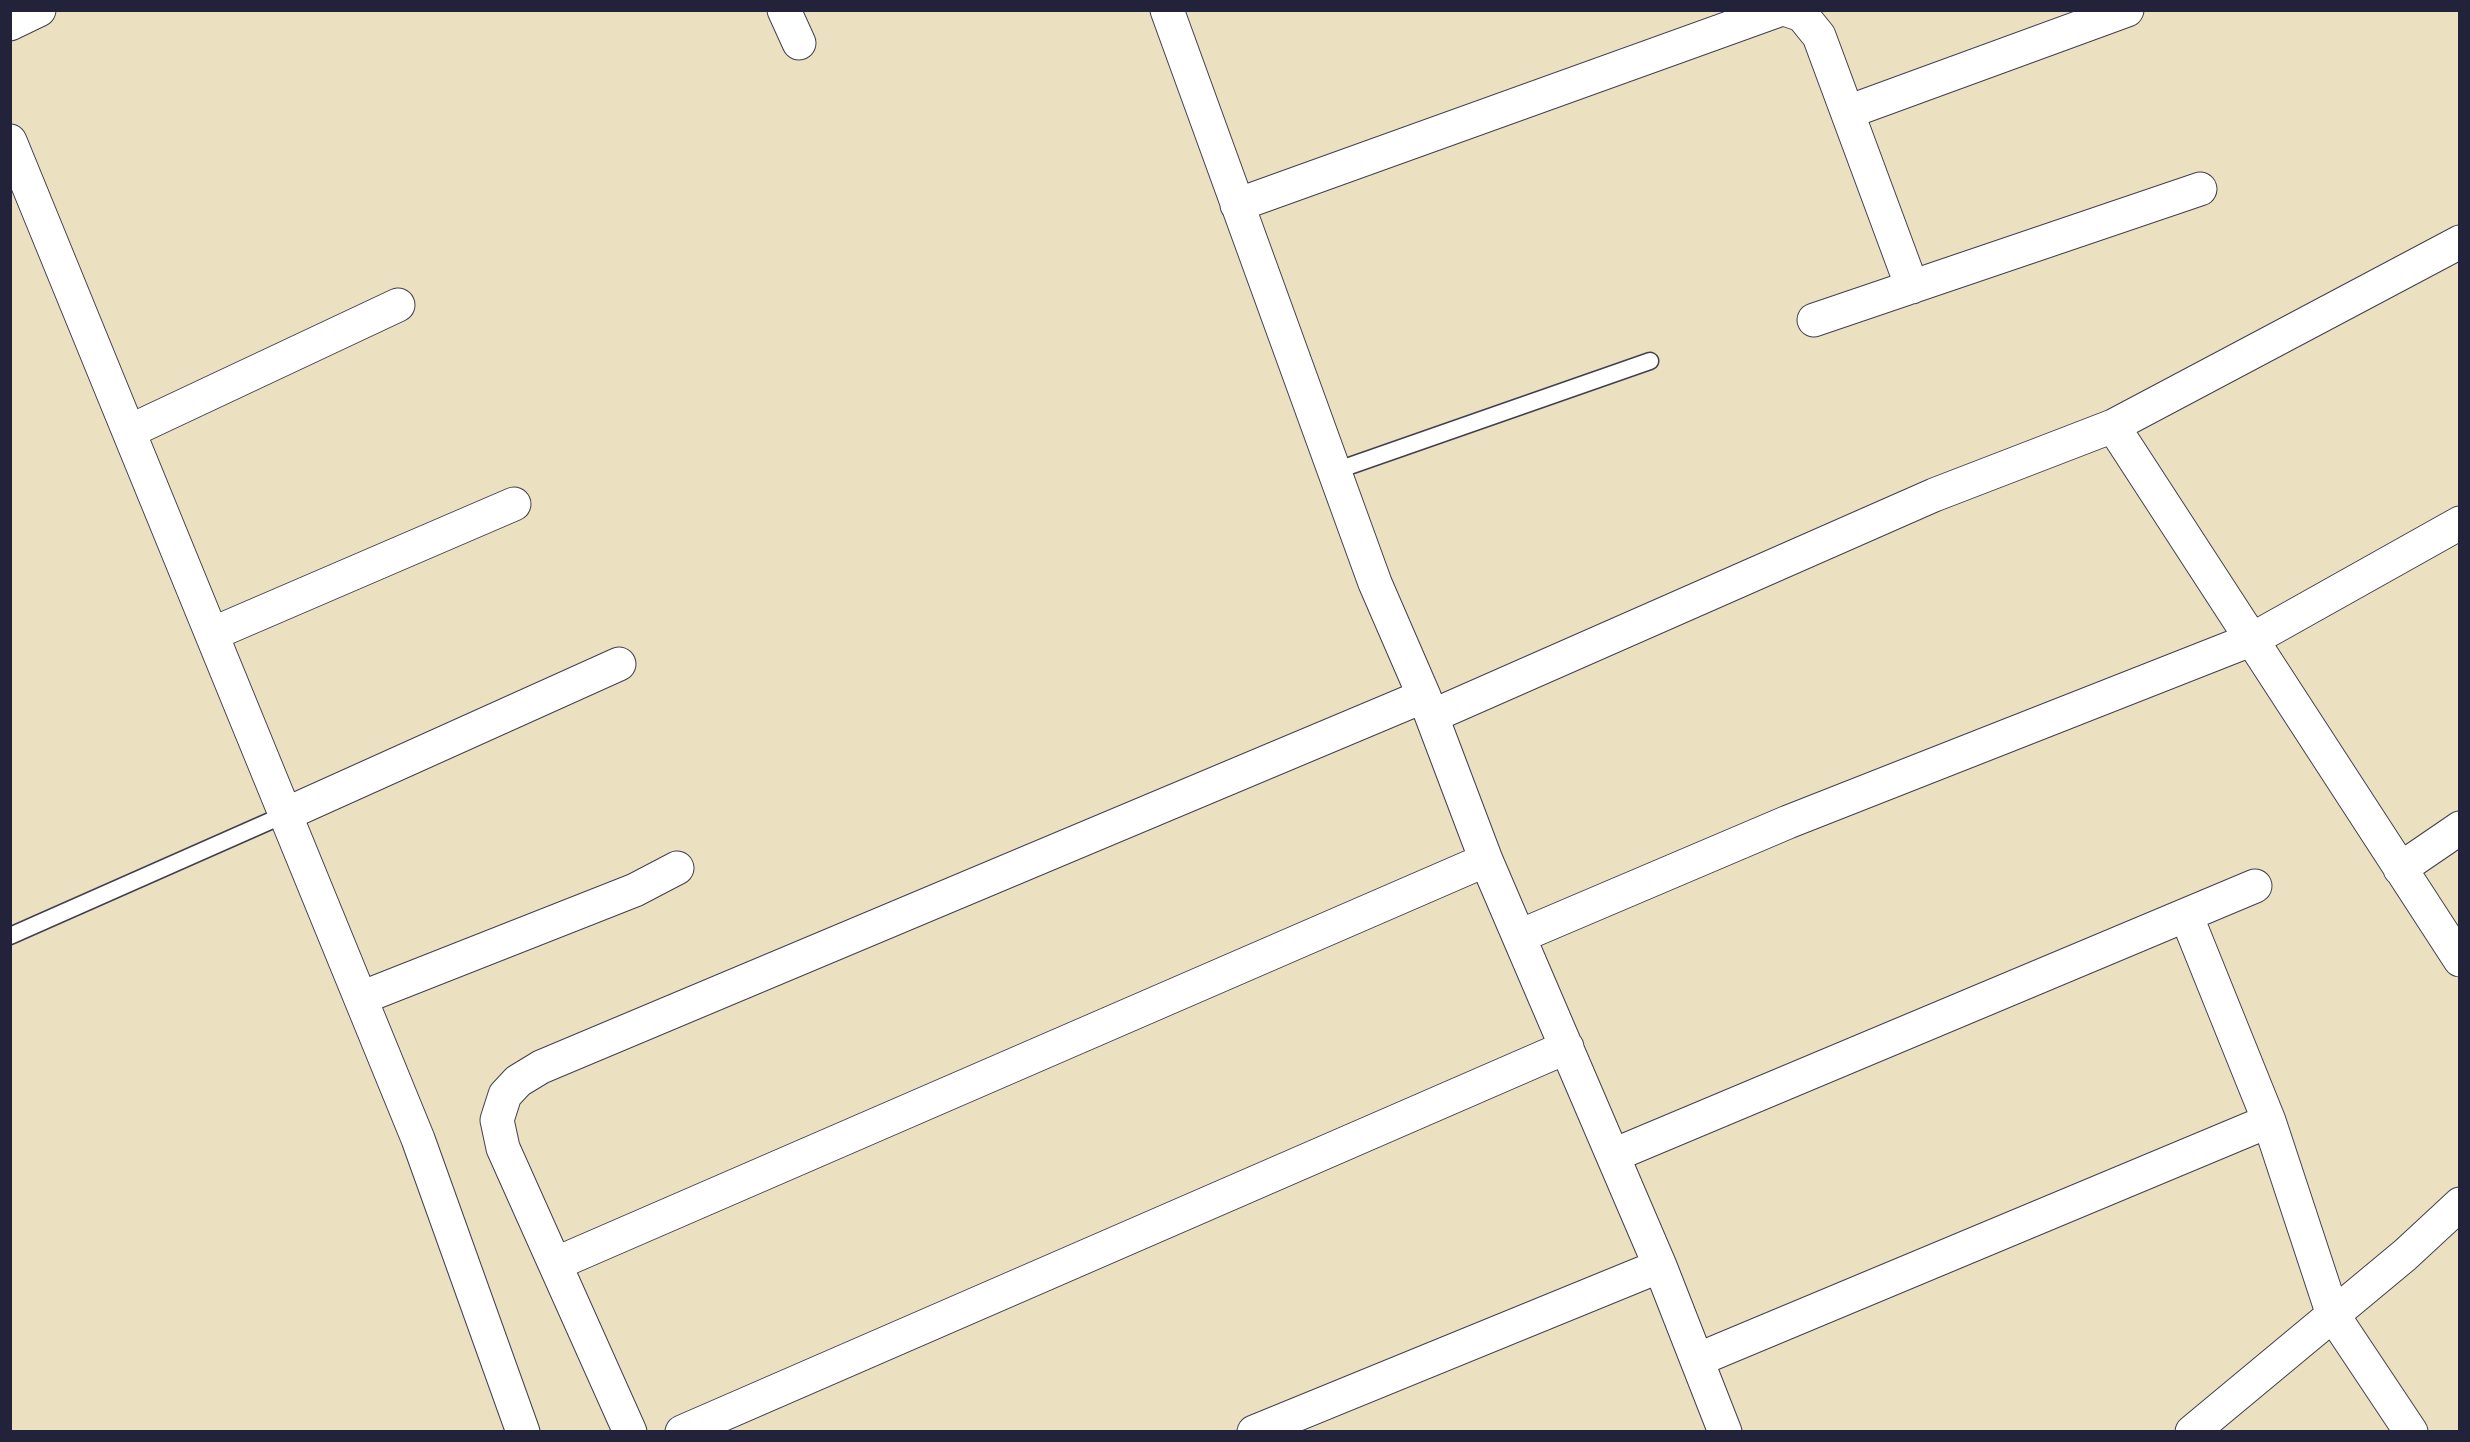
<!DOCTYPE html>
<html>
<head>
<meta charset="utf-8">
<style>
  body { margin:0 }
  #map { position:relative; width:2470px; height:1442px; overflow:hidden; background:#ebe1c0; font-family:Caveat,sans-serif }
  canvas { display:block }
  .frame { position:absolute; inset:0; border:12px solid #22223b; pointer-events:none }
</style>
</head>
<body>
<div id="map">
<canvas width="2470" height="1442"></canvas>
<div class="frame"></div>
</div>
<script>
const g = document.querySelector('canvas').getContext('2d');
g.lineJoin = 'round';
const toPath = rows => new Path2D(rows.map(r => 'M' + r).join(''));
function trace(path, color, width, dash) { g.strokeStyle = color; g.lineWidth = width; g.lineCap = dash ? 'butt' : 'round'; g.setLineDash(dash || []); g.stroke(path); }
const service = toPath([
  [1335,471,1650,361],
  [10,936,286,814]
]);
const minor = toPath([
  [784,10,799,43],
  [1167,10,1375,583,1424,696,1486,860,1660,1266,1725,1432],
  [1787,10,1802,15,1819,36,1912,287],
  [10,24,39,10],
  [1848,112,2127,10],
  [10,141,418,1139,523,1432],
  [1237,205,1779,10],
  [1814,320,2200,189],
  [2113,426,2460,960],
  [130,431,398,305],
  [212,634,514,504],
  [1432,716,1934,495,2113,426,2460,242],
  [286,814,619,664],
  [2400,869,2460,828],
  [2186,915,2269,1121,2333,1315,2411,1432],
  [1520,936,1788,822,2253,639,2460,523],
  [361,998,635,890,677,868],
  [1614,1155,2255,886],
  [555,1264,1486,860],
  [1697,1360,2269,1121],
  [630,1432,503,1148,497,1120,505,1095,518,1081,541,1067,1424,696],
  [682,1432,1567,1047],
  [1254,1432,1660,1266]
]);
const tertiary = toPath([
  [2192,1432,2405,1255,2460,1204]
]);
trace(service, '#403f4f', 19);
trace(minor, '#403f4f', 35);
trace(tertiary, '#403f4f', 35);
trace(service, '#fff', 16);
trace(minor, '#fff', 33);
trace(tertiary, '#fff', 33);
</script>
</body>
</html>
